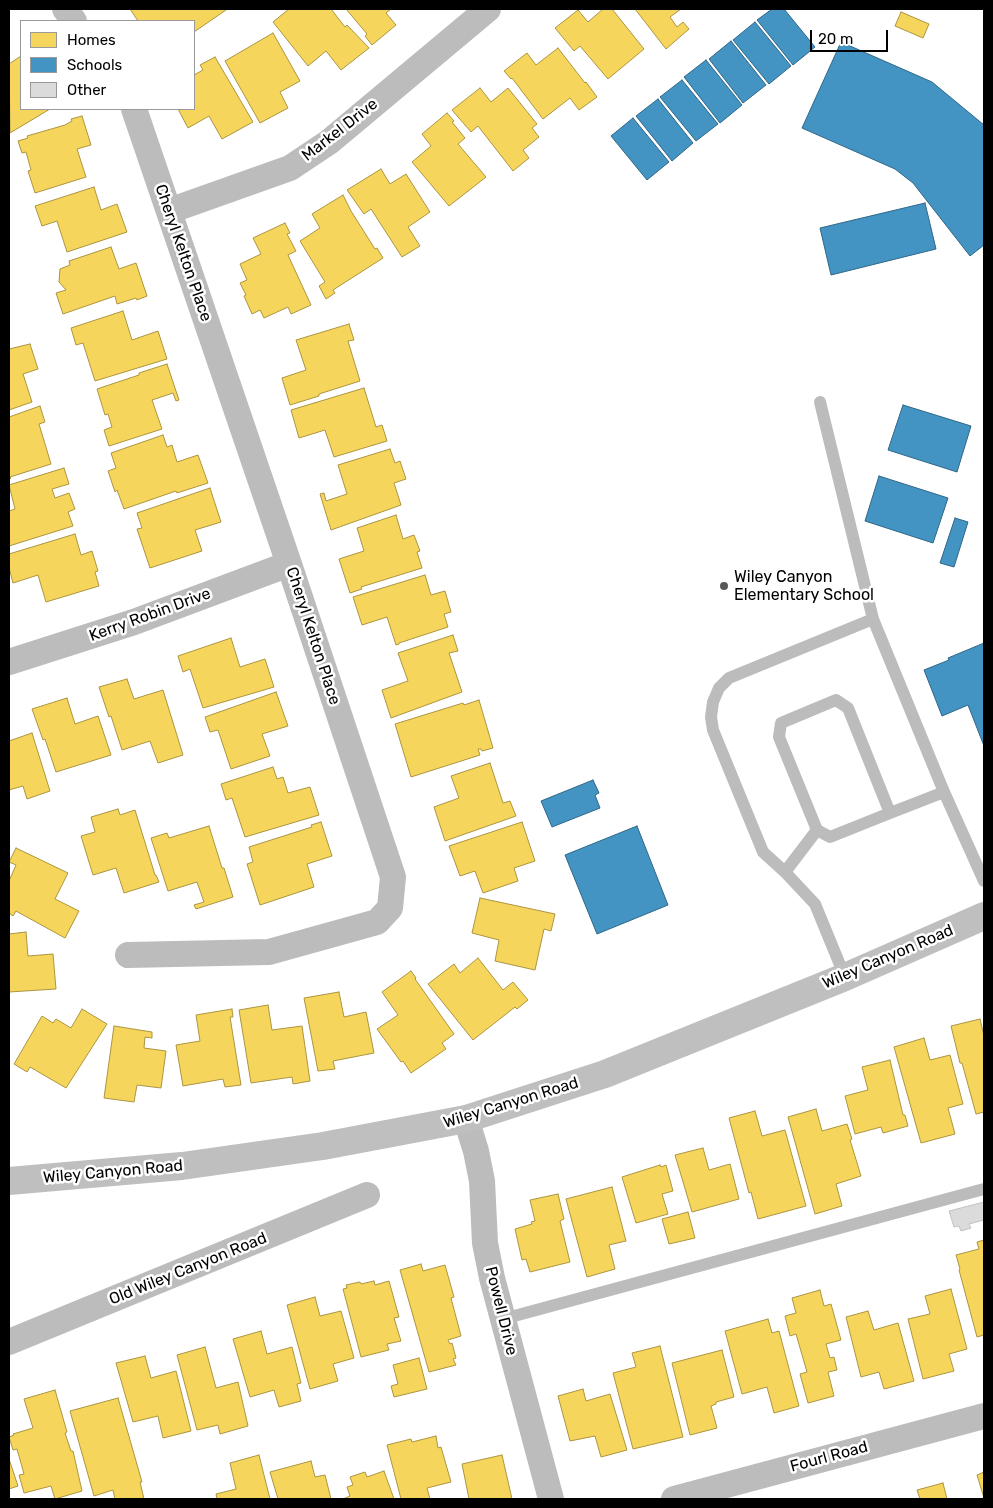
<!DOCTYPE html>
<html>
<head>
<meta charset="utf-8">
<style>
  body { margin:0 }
  #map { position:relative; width:993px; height:1508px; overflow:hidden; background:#fff; font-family:Rubik,sans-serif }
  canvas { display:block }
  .frame { position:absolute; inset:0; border:10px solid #000; pointer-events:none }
  .legend { position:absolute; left:20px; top:20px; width:175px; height:90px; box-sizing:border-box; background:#fff; border:1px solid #999; margin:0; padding:6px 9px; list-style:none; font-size:15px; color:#000 }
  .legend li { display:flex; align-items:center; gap:10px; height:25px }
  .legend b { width:25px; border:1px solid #999 }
  .scale { position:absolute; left:810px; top:30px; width:78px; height:22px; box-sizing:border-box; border:2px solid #000; border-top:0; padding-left:6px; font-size:15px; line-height:18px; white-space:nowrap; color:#000; -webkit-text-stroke:4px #fff; paint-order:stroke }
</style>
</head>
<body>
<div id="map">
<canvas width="993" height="1508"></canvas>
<div class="frame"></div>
<ul class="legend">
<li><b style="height:14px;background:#f6d55c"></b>Homes</li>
<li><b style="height:14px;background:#4393c3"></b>Schools</li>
<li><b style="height:14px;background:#dbdbdb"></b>Other</li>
</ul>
<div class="scale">20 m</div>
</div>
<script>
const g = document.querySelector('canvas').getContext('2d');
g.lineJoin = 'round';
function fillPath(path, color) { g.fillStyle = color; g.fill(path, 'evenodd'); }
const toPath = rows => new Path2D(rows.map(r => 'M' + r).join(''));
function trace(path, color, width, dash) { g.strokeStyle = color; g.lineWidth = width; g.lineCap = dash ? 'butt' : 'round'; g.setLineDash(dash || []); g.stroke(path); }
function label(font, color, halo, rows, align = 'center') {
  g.font = font + ' Rubik,sans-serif'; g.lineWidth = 5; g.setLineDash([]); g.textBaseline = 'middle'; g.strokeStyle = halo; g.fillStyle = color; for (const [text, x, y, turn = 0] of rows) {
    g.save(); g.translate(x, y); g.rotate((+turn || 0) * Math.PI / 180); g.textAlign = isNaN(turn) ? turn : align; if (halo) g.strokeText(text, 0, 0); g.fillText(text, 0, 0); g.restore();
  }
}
const homes = toPath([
  [130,9,225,9,226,10,194,32,194,21,138,21,130,9],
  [289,9,331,9,345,27,347,25,369,48,341,70,326,51,308,66,273,22,289,9],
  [346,9,391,9,386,13,396,25,372,45,365,36,367,34,346,9],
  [603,9,612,9,644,49,608,79,580,46,574,51,555,28,578,10,588,22,603,9],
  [635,9,681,9,670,17,677,27,683,22,689,29,666,49,635,9],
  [901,12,929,24,923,38,895,26,901,12],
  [273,33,300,81,280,92,288,108,260,123,225,61,273,33],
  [558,48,585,83,586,82,597,97,579,110,570,98,543,119,512,78,511,79,504,71,527,53,536,65,558,48],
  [21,56,21,109,50,109,10,133,9,64,21,56],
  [215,57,253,122,222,139,209,116,188,128,178,109,194,109,194,75,203,70,200,65,215,57],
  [480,88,491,102,508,88,537,124,532,128,539,137,523,150,529,158,513,171,478,126,471,132,452,110,480,88],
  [447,113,454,121,452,122,465,138,458,144,486,177,449,206,412,162,431,146,422,134,447,113],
  [82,116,91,145,77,149,86,177,35,193,28,171,31,170,26,152,22,153,18,141,28,138,27,136,65,125,72,121,71,119,82,116],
  [381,169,390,184,406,174,430,212,408,227,420,246,402,257,371,209,364,214,347,190,381,169],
  [94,187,101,210,117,204,127,232,67,252,57,221,42,226,35,206,94,187],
  [343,195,351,211,375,249,377,248,383,258,333,290,335,293,326,299,319,286,325,282,300,241,320,228,312,214,343,195],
  [285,223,290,233,287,234,296,251,288,255,311,305,291,314,288,307,264,318,260,310,252,314,244,296,246,295,240,283,247,280,240,264,261,254,253,238,285,223],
  [111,247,119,269,136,263,147,296,137,300,136,298,117,304,115,296,63,314,56,293,66,290,59,282,60,269,70,265,69,261,111,247],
  [123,311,132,340,158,331,167,359,95,381,83,343,76,345,71,328,123,311],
  [349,324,354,340,348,341,360,381,319,394,319,396,290,405,282,378,306,370,296,340,349,324],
  [30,344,38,369,23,374,32,402,9,410,9,349,30,344],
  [167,364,179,400,176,401,173,393,152,400,162,429,109,446,104,430,112,427,108,414,105,415,97,389,139,375,139,373,167,364],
  [364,388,376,427,382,425,387,441,334,457,325,430,299,438,291,410,364,388],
  [40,406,45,422,39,424,51,464,10,477,11,478,9,479,9,417,40,406],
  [163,435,167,447,172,445,177,462,198,455,208,483,177,493,176,491,124,509,117,490,115,492,108,471,116,468,111,453,163,435],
  [390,449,395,463,400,461,406,479,394,483,401,505,331,530,320,494,324,493,326,501,347,494,338,465,390,449],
  [64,468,69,484,52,489,55,498,69,493,75,509,68,512,73,526,9,546,9,548,9,511,15,509,9,485,64,468],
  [210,488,221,522,195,530,202,551,150,568,137,529,142,528,137,513,210,488],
  [396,515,403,539,414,535,420,551,417,552,422,568,361,587,362,589,350,593,339,559,364,551,357,528,396,515],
  [75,534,81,555,92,551,98,571,95,572,99,586,46,602,38,575,13,583,9,568,9,554,75,534],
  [425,575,431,595,445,591,451,612,444,614,448,627,399,643,399,644,396,645,387,617,362,625,353,597,425,575],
  [453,635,458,651,449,653,462,692,391,718,382,690,408,681,398,653,453,635],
  [231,638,240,667,265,659,274,687,203,708,190,669,183,672,178,656,231,638],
  [127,679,134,699,163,690,183,755,158,763,150,741,122,750,111,716,109,717,99,687,127,679],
  [276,692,288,726,262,734,270,756,231,769,218,730,210,732,205,717,276,692],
  [67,698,75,724,98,716,111,755,56,772,45,739,43,740,32,709,67,698],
  [479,700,493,748,482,751,481,749,478,749,480,755,411,777,395,724,463,703,464,705,479,700],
  [32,733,50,791,27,799,23,786,9,790,9,741,32,733],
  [490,763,503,803,510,801,516,816,445,841,434,807,459,798,451,776,490,763],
  [273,767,277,779,283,777,288,793,310,787,319,815,245,837,232,798,226,800,221,784,273,767],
  [118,809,120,815,135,810,155,875,156,875,159,882,124,893,116,868,93,875,81,836,95,832,91,817,118,809],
  [321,822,332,856,307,864,314,887,260,905,247,864,253,862,249,847,312,827,311,825,321,822],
  [522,822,535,861,514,868,518,881,483,893,475,871,460,876,449,846,522,822],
  [209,826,222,868,224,868,233,897,196,909,194,905,204,902,197,882,168,891,151,838,167,833,169,838,209,826],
  [16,848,68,873,55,899,79,911,65,938,16,911,13,916,9,913,9,881,16,865,9,862,16,848],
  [480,898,555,914,551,931,544,929,535,970,495,961,499,940,472,933,480,898],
  [26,932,28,956,53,954,56,989,9,992,9,934,26,932],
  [478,958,503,990,513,982,528,1000,517,1009,515,1007,473,1040,428,984,454,964,460,973,478,958],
  [411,971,416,978,415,979,454,1034,442,1043,446,1049,411,1073,403,1061,401,1062,377,1029,398,1015,382,992,411,971],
  [339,992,344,1017,366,1012,374,1053,333,1061,335,1069,318,1071,304,998,339,992],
  [268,1005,272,1030,302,1026,310,1081,293,1084,292,1077,251,1083,239,1010,268,1005],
  [82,1009,107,1024,66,1088,30,1067,27,1072,14,1064,42,1016,53,1023,56,1019,71,1028,82,1009],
  [232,1009,233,1017,230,1017,241,1085,225,1087,223,1079,183,1086,176,1045,200,1041,196,1015,232,1009],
  [980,1019,984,1036,984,1112,976,1114,962,1063,960,1063,951,1026,980,1019],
  [114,1026,152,1032,152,1038,145,1037,144,1048,166,1051,161,1088,137,1085,134,1102,104,1098,114,1026],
  [924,1038,930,1060,950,1055,963,1104,948,1108,955,1134,921,1143,894,1047,924,1038],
  [890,1060,903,1115,905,1115,908,1126,883,1133,881,1127,855,1134,845,1096,868,1090,862,1067,890,1060],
  [816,1109,822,1131,847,1124,852,1139,850,1140,861,1176,836,1184,842,1206,815,1214,788,1117,816,1109],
  [755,1111,762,1136,785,1130,806,1206,758,1219,751,1192,749,1193,729,1118,755,1111],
  [703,1148,709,1170,730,1164,739,1199,692,1212,675,1155,703,1148],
  [660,1165,661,1167,666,1165,673,1191,662,1194,668,1214,636,1223,622,1177,660,1165],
  [612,1187,626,1241,609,1245,615,1269,587,1277,566,1199,612,1187],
  [558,1194,564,1219,560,1221,570,1262,530,1272,526,1259,522,1260,515,1229,532,1224,531,1222,535,1221,530,1200,558,1194],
  [688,1212,695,1238,669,1244,662,1219,688,1212],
  [984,1240,984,1335,977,1337,959,1270,960,1269,956,1255,979,1249,977,1242,984,1240],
  [421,1264,423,1271,445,1265,454,1297,451,1298,461,1336,448,1340,450,1344,452,1343,456,1358,453,1359,456,1365,429,1372,400,1270,421,1264],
  [374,1281,375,1285,389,1281,399,1317,394,1318,401,1341,387,1344,389,1350,361,1357,343,1289,347,1288,346,1285,360,1282,361,1284,374,1281],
  [951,1289,967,1349,949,1354,954,1371,923,1379,908,1319,930,1314,925,1296,951,1289],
  [820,1290,824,1306,831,1304,841,1340,826,1344,830,1358,834,1357,837,1370,828,1372,834,1396,808,1403,800,1374,807,1372,796,1334,790,1336,785,1316,796,1313,792,1298,820,1290],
  [315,1297,320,1316,341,1311,354,1358,333,1364,338,1381,310,1389,287,1305,315,1297],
  [868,1311,874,1330,898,1323,914,1381,884,1389,879,1372,861,1377,846,1317,868,1311],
  [768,1319,772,1333,779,1331,799,1406,774,1413,767,1387,742,1394,725,1331,768,1319],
  [261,1331,267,1354,292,1347,301,1383,297,1384,301,1401,279,1407,274,1390,250,1397,233,1339,261,1331],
  [660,1346,683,1437,633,1449,613,1373,636,1367,632,1353,660,1346],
  [205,1347,216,1388,238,1382,248,1426,220,1434,218,1425,197,1430,177,1355,205,1347],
  [722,1350,734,1397,716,1402,716,1404,711,1406,717,1428,690,1435,672,1363,722,1350],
  [145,1356,151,1378,176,1371,191,1431,163,1438,158,1416,133,1422,116,1363,145,1356],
  [419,1358,427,1389,394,1397,391,1386,398,1384,393,1365,419,1358],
  [583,1389,586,1401,610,1394,627,1450,601,1457,595,1436,570,1441,558,1396,583,1389],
  [55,1390,67,1432,65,1433,71,1451,73,1451,82,1491,55,1499,51,1486,24,1493,19,1475,24,1474,17,1449,13,1450,9,1437,14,1435,13,1434,33,1428,24,1399,55,1390],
  [118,1398,142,1482,140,1482,144,1499,115,1499,113,1490,94,1496,70,1411,118,1398],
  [436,1436,438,1448,441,1447,451,1482,427,1488,430,1499,401,1499,387,1445,411,1439,412,1442,436,1436],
  [259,1455,270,1499,217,1499,216,1494,236,1489,230,1463,259,1455],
  [502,1455,512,1499,469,1499,462,1464,502,1455],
  [9,1459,18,1486,9,1489,9,1459],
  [311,1461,315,1477,325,1475,331,1499,278,1499,270,1472,311,1461],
  [384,1471,394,1499,343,1499,350,1496,347,1487,353,1485,350,1477,365,1472,367,1477,384,1471],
  [984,1472,984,1499,980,1499,984,1498,977,1475,984,1472],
  [943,1483,947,1499,920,1499,917,1490,943,1483]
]);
fillPath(homes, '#f6d55c');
trace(homes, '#ac9540', 1);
const schools = toPath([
  [772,9,784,9,815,47,793,65,757,20,772,9],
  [755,22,791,66,769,84,733,40,755,22],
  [731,41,766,85,743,103,709,59,731,41],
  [841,42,932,82,984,125,984,245,970,256,913,183,895,169,802,128,841,42],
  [706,60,742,105,720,123,684,77,706,60],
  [682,80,718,124,696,141,660,97,682,80],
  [658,99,693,143,672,161,636,116,658,99],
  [633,118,669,162,647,180,611,136,633,118],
  [925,203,936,249,831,275,820,228,925,203],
  [903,405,971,426,957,472,888,450,903,405],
  [879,476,948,498,933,543,865,521,879,476],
  [955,518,968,522,954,567,940,563,955,518],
  [984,643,984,746,968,705,942,716,924,670,949,660,948,658,984,643],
  [593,780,599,793,595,795,600,808,552,827,541,801,593,780],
  [637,826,668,905,597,934,565,855,637,826]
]);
fillPath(schools, '#4393c3');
trace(schools, '#2f6788', 1);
const building = toPath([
  [984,1202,984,1220,969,1224,971,1228,961,1231,959,1226,954,1227,949,1211,984,1202]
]);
fillPath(building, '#dbdbdb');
trace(building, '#c2c2c2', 1);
trace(toPath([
  [820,402,873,619,944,792,984,881],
  [890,813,848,708,836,700,781,723,779,737,817,830,830,837,890,813,921,801,944,792],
  [817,830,785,872,815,904,845,977],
  [785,872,763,852,713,730,711,717,713,702,719,688,729,678,873,619],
  [503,1319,984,1189]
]), '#bcbcbc', 12);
trace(toPath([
  [65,9,74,21],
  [169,211,290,168,329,142,488,9],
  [9,662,134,622,289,564],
  [128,955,269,952,377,922,390,908,393,877,289,564,134,109],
  [466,1119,476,1151,482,1181,485,1243,492,1278,551,1499],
  [9,1342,367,1195],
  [674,1499,984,1416]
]), '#bcbcbc', 26);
trace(toPath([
  [9,1181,182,1166,323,1146,466,1119,605,1074,845,977,984,916]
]), '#bfbfbf', 28);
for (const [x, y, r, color] of [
  [724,586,5,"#595959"]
]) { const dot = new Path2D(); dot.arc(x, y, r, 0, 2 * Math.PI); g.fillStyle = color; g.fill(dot); trace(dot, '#fff', 2); }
label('16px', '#000', '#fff', [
  ["Markel Drive",340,130,-38],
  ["Cheryl Kelton Place",183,253,71],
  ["Kerry Robin Drive",150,615,-20],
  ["Cheryl Kelton Place",313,636,72],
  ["Wiley Canyon Road",888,957,-23],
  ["Wiley Canyon Road",511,1103,-17],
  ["Wiley Canyon Road",113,1172,-5],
  ["Old Wiley Canyon Road",188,1269,-22],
  ["Powell Drive",501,1311,76],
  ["Fourl Road",829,1457,-15]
]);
label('16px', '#000', '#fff', [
  ["Wiley Canyon",734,577],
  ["Elementary School",734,595]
], 'left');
</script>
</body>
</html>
